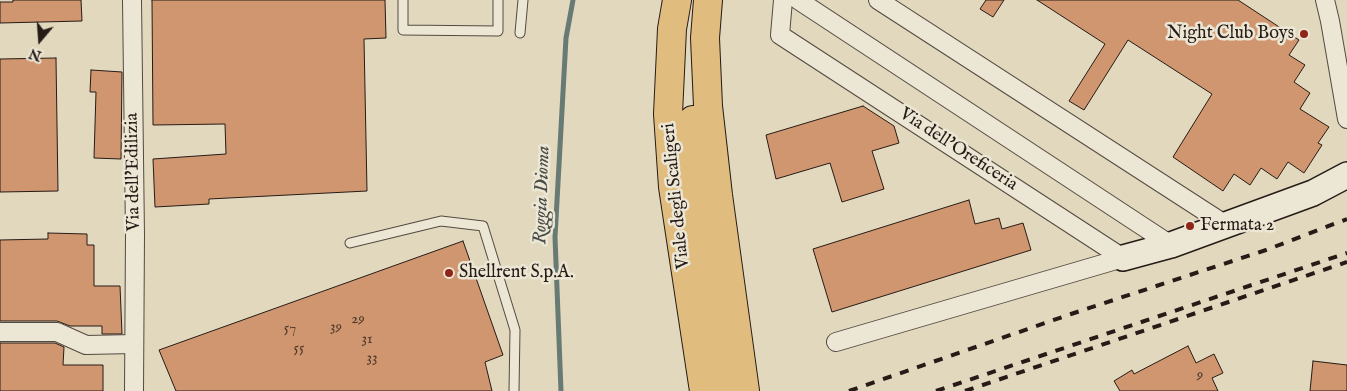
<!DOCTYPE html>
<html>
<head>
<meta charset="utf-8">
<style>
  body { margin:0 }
  #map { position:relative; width:1347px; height:391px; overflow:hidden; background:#e1d8be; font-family:"IM FELL English",serif }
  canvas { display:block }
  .north { position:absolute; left:15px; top:15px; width:50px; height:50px; -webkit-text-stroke:4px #ece6d5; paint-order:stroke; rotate:198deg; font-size:14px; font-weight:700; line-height:20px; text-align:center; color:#261b16 }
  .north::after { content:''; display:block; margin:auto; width:18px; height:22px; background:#261b16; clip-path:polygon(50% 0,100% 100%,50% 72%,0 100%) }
</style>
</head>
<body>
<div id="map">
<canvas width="1347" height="391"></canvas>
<div class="north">N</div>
</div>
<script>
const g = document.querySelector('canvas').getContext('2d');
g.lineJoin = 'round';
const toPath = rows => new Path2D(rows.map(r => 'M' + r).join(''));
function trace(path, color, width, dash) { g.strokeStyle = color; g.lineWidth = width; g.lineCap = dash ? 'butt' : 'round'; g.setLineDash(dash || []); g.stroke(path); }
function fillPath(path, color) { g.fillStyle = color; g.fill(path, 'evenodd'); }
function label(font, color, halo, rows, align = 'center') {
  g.font = font + ' "IM FELL English",serif'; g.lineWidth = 5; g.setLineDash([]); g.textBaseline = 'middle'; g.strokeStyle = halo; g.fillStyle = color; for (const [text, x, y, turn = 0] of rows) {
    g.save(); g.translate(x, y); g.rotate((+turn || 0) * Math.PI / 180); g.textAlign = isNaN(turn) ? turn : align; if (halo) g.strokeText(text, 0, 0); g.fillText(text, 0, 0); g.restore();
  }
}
trace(toPath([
  [561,391,555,237,566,38,573,0]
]), '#687a74', 5);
const building = toPath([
  [13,0,81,0,82,21,0,23,0,2,13,2,13,0],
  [152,0,385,0,386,38,364,39,367,191,209,199,209,204,155,207,153,159,226,154,225,124,153,125,152,0],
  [986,0,1004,0,993,17,980,9,986,0],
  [1037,0,1238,0,1299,40,1289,55,1305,65,1294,82,1310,93,1300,109,1329,127,1318,143,1322,145,1304,173,1288,162,1277,179,1261,168,1250,185,1234,174,1223,191,1173,157,1212,94,1128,40,1084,110,1069,101,1105,44,1037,0],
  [56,58,58,191,0,192,0,59,56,58],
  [91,70,122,72,121,159,94,158,96,92,90,92,91,70],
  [863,106,894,126,899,143,872,151,884,189,842,202,830,163,776,179,766,135,863,106],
  [969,200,975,224,999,218,1002,229,1023,223,1031,250,832,312,813,249,969,200],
  [48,233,87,234,87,245,94,245,94,286,120,286,122,334,102,334,102,326,70,326,57,321,0,321,0,240,48,239,48,233],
  [463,241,503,355,485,362,492,391,176,391,159,350,463,241],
  [0,343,55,343,64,347,63,365,103,365,103,391,0,391,0,343],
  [1188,346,1196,363,1214,354,1223,373,1212,378,1218,391,1120,391,1114,381,1132,370,1134,374,1188,346],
  [1313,361,1347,365,1347,391,1310,391,1313,361]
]);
fillPath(building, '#d0966f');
trace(building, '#261b16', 1);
const lane = toPath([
  [403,0,403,30,498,31,498,0],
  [520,33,523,0],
  [350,243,441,221,483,226,515,330,514,391]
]);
const street = toPath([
  [132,0,135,235,134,391],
  [783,0,780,35,1123,258],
  [798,0,1171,245],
  [878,0,1226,225],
  [1325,0,1330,21,1347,119],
  [0,332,57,332,86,345,134,344],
  [836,342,1123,258]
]);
const secondary = toPath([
  [1123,258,1171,245,1313,193,1347,175]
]);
const highway = toPath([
  [677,0,672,29,668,114,673,187,704,391],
  [708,0,705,38,708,106,718,195,745,391],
  [693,120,696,183,724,391]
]);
trace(lane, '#554a40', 11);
trace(street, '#554a40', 20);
trace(secondary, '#261b16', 28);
trace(highway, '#261b16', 30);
trace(lane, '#ece6d5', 9);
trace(street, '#ece6d5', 18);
trace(secondary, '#ece6d5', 25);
trace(highway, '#e0bc7f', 28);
trace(toPath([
  [849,391,1071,314,1266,250,1347,219],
  [936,391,1347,253],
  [965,391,1347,262]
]), '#261b16', 4, [9, 9]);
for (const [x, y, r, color] of [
  [1304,34,5,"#8f2418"],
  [1190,226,5,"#8f2418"],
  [449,273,5,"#8f2418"]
]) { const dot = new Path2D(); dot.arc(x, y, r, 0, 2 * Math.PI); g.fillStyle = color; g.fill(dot); trace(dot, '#ece6d5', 2); }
label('15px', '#503a2c', null, [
  ["29",358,320],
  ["39",336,328],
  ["57",290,329],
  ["31",367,340],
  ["55",299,349],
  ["33",372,359],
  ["9",1200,376]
]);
label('18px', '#261b16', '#ece6d5', [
  ["Night Club Boys",1294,34,"right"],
  ["Fermata 2",1200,226],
  ["Shellrent S.p.A.",459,273]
], 'left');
label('18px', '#261b16', '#ece6d5', [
  ["Via dell'Oreficeria",958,150,33],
  ["Via dell'Edilizia",134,172,-91],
  ["Viale degli Scaligeri",677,196,-96]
]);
label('italic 19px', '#474b45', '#ece6d5', [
  ["Roggia Dioma",543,195,-88]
]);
</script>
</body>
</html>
